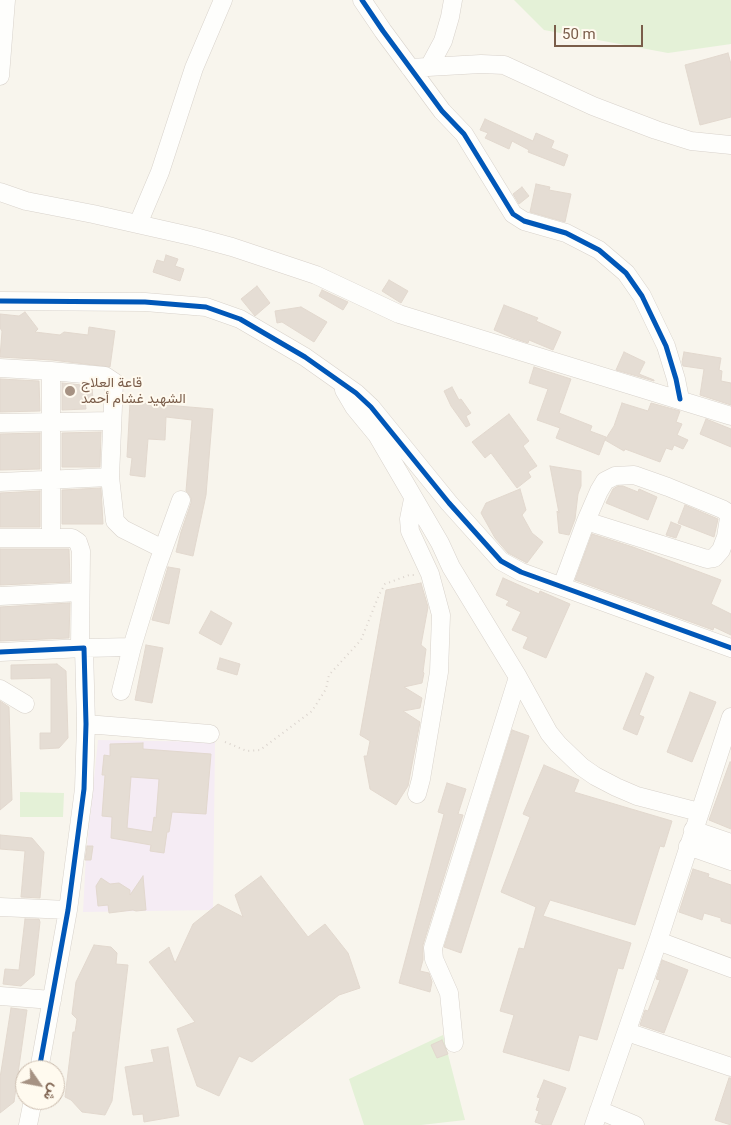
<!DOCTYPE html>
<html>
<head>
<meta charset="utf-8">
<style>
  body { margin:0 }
  #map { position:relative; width:731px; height:1125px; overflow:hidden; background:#f8f5ed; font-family:Roboto,Vazirmatn,sans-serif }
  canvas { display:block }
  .north { position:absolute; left:15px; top:1060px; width:50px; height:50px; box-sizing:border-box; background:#fffaef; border:1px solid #cabbad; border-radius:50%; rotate:123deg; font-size:14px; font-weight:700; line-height:20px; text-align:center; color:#7a5d4a }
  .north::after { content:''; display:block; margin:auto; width:18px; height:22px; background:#a69283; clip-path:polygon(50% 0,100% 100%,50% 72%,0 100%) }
  .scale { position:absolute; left:554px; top:25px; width:89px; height:22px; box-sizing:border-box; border:2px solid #7a5d4a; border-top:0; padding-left:6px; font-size:15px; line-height:18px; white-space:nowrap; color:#7a5d4a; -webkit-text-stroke:4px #fffaef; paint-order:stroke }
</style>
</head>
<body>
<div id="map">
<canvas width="731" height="1125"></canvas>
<div class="north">ش</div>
<div class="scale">50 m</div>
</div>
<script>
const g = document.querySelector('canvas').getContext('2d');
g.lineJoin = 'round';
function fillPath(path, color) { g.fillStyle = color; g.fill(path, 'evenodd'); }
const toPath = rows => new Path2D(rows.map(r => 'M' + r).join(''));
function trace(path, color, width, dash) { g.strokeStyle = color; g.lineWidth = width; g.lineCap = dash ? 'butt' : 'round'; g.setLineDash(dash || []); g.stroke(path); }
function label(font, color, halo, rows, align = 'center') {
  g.font = font + ' Roboto,Vazirmatn,sans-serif'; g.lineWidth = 4; g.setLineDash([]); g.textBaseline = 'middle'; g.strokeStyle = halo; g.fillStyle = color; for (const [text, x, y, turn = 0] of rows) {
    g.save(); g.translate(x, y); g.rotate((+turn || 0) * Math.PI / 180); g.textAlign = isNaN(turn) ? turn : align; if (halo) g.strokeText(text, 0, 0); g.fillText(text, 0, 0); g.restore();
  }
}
fillPath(toPath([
  [98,740,215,742,213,910,83,912,86,856]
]), '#f5ecf4');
fillPath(toPath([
  [514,0,731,0,731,44,668,53,544,30],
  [20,792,64,793,63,817,20,817],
  [443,1035,465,1120,421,1125,364,1125,349,1079]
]), '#e4f1d7');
const building = toPath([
  [728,53,731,64,731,117,700,125,685,65,728,53],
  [485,119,533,141,536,133,554,141,551,148,568,155,564,166,528,152,529,150,512,141,509,149,485,138,488,133,480,130,485,119],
  [536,184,550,187,549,190,571,194,565,222,530,212,536,184],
  [522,187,529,196,519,204,513,194,522,187],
  [166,255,178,259,175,266,184,269,180,281,153,272,157,260,164,262,166,255],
  [389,280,408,291,401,303,382,291,389,280],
  [257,286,270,303,255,316,241,299,257,286],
  [322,290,348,302,343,310,319,296,322,290],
  [504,305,538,318,536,321,561,332,553,350,529,340,528,343,513,338,494,330,504,305],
  [301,307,327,322,314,342,282,322,277,323,275,311,301,307],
  [25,312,38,329,35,332,60,335,64,332,88,335,89,327,115,331,110,367,52,360,0,357,2,331,0,328,0,314,19,316,25,312],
  [624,352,645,362,639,374,654,380,654,381,616,370,624,352],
  [684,352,721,358,719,370,722,371,721,381,731,383,731,405,700,395,704,369,683,366,682,362,684,352],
  [534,367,571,379,559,413,592,426,590,431,606,437,599,455,556,438,560,428,537,420,548,389,529,383,534,367],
  [0,379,39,381,40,411,0,412,0,379],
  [62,383,92,386,93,400,85,400,86,409,62,410,62,383],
  [452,387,459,400,461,399,471,413,466,416,470,425,466,427,451,406,444,391,452,387],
  [130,402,213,409,206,495,193,556,176,552,181,532,191,503,191,498,186,491,192,420,166,417,165,440,148,439,145,477,130,475,132,458,127,457,130,402],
  [622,403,648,411,651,403,680,411,676,422,682,424,677,435,688,440,683,449,674,445,672,450,666,448,660,462,625,449,624,451,605,440,614,426,622,403],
  [509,414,529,441,523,446,537,466,528,472,531,477,517,488,491,453,485,458,472,442,509,414],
  [706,419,731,429,731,447,700,434,706,419],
  [101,432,100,467,62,467,62,433,101,432],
  [40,433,40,469,0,470,0,434,40,433],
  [550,466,581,471,581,486,578,494,575,519,569,535,559,533,557,511,559,513,550,466],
  [618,486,623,486,638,492,639,489,657,497,648,520,606,503,613,489,618,486],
  [101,488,103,524,62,524,62,490,101,488],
  [520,489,526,510,522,515,532,533,543,542,527,563,508,553,495,538,481,513,486,503,520,489],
  [40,491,40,527,0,527,0,493,40,491],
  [685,505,718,519,714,537,678,523,685,505],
  [671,522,681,526,676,538,666,535,671,522],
  [592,534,633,547,721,580,711,604,731,614,731,635,714,627,713,630,575,580,592,534],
  [0,549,69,549,70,582,0,585,0,549],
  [168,567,180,569,169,624,152,620,168,567],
  [503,578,539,594,540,591,570,604,546,658,523,648,528,637,512,630,521,612,506,605,509,601,496,595,503,578],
  [421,583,428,607,421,645,426,649,423,672,424,673,422,683,404,687,422,698,420,708,403,711,420,722,408,786,396,805,370,789,364,756,367,756,370,741,360,735,386,590,421,583],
  [70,603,69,638,0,641,0,607,70,603],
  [211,611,232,623,221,645,199,633,211,611],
  [146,645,163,648,152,703,135,700,146,645],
  [220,658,240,664,237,675,217,669,220,658],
  [57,664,66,671,68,738,59,748,40,749,40,733,51,733,51,678,11,679,11,665,57,664],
  [646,673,654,677,639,715,644,717,637,735,623,729,646,673],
  [690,692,716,702,692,762,667,752,690,692],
  [0,701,9,707,12,800,0,810,0,701],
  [512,730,529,736,461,953,444,947,512,730],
  [143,743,143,749,211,754,206,814,172,812,169,832,167,832,164,853,150,851,151,845,111,838,112,817,102,816,105,775,102,775,104,755,110,756,110,744,143,743],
  [131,777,159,779,156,818,154,817,152,832,127,828,131,777],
  [730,762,731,762,731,829,709,820,730,762],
  [544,765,579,780,574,792,672,821,664,847,660,846,635,925,550,900,543,916,631,943,623,969,618,968,597,1040,579,1035,569,1071,503,1052,514,1015,500,1011,519,948,524,949,536,907,501,892,530,817,523,814,544,765],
  [447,783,466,789,458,814,463,815,423,945,423,960,420,971,429,973,432,982,430,992,399,983,444,814,438,812,447,783],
  [0,835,32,838,44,852,40,898,21,897,25,851,0,849,0,835],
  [87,846,93,846,91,860,85,860,87,846],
  [693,869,709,874,708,877,731,885,731,924,721,921,721,918,704,913,702,920,679,912,693,869],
  [143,876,146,910,136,911,133,910,109,913,108,905,98,906,96,886,101,878,110,884,119,883,130,890,130,895,143,876],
  [261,876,308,937,325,924,348,953,360,988,339,995,252,1062,239,1056,219,1096,197,1086,177,1029,195,1022,149,962,169,947,175,963,193,924,218,904,243,917,235,895,261,876],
  [25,919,39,919,40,922,34,975,21,986,3,984,5,969,19,970,25,919],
  [94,945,111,947,117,953,116,964,128,965,112,1101,105,1115,82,1112,71,1100,65,1097,73,1032,75,1032,77,1019,72,1014,76,982,94,945],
  [662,960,688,970,664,1033,640,1025,645,1010,648,1011,660,980,656,979,662,960],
  [11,1008,27,1010,14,1102,0,1113,0,1078,11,1008],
  [442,1040,448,1054,437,1058,431,1045,442,1040],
  [168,1047,179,1116,144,1122,143,1114,133,1115,125,1067,154,1062,151,1050,168,1047],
  [729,1078,731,1078,731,1125,715,1120,729,1078],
  [544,1080,566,1088,551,1125,544,1125,535,1122,539,1111,536,1110,540,1098,537,1097,544,1080]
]);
fillPath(building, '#e5ddd4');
trace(building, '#e2d8ce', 1);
const minor = toPath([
  [362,0,383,31,442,111,464,134,513,214,524,221,566,233,599,250,626,273,642,296,666,346,676,379,680,399],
  [429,67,443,41,450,17,453,0],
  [410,68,481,64,504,65,593,106,656,130,691,141,731,145],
  [0,76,6,0],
  [0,192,26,201,93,214,195,237,232,247,316,275,399,314,731,416],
  [138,224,160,172,194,68,223,0],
  [0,301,145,302,206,307,240,319,305,357,356,393,371,407,449,503,501,561,521,572,731,648],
  [0,368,51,371,105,376,114,382,110,477,115,521,123,529,163,549],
  [51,371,51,537],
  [344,390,354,407,377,435,440,543,451,567,518,677,549,733,558,744,582,767,595,776,616,787,637,796,699,812],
  [0,423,112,421],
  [0,482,110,477],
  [413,499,409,519,410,531,430,574,441,615,439,672,421,779,417,794],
  [0,538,72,538,78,542,81,551,80,648],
  [562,586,586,521,599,491,605,481,615,476,634,475,668,487,722,509,727,512,729,518,726,537,721,550,714,558,707,559,586,521],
  [0,596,80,592],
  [84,648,132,647],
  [0,652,84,648,86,724,84,789,68,910,39,1070],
  [0,689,25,704],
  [121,691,132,647,156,569,181,500],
  [86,724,210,734],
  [693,830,731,843],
  [688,846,731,861],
  [0,907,68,910],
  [658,941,731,968],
  [0,996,52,1000],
  [627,1032,731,1067],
  [454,1043,449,993,434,959,433,948,518,677],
  [599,1110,635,1125],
  [28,1125,33,1100],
  [594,1125,658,941,731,717]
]);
trace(minor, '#d8d2cb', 19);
trace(toPath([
  [225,742,247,751,260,750,312,711,326,689,329,675,361,640,379,595,385,584,409,575,415,575]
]), '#dcd5ce', 2, [1, 4]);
trace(minor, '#fefefc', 18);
trace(toPath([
  [362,0,383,31,442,111,464,134,513,214,524,221,566,233,599,250,626,273,642,296,666,346,676,379,680,399],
  [0,301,145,302,206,307,240,319,305,357,356,393,371,407,449,503,501,561,521,572,731,648],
  [0,652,84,648,86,724,84,789,68,910,39,1070]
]), '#0057b8', 5);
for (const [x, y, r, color] of [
  [70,391,6,"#a69283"]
]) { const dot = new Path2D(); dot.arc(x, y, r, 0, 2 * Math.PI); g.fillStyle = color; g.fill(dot); trace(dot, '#fffaef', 2); }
label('14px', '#7a5d4a', '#fffaef', [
  ["قاعة العلاج",81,383],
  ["الشهيد غشام أحمد",81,399]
], 'left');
</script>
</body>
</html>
